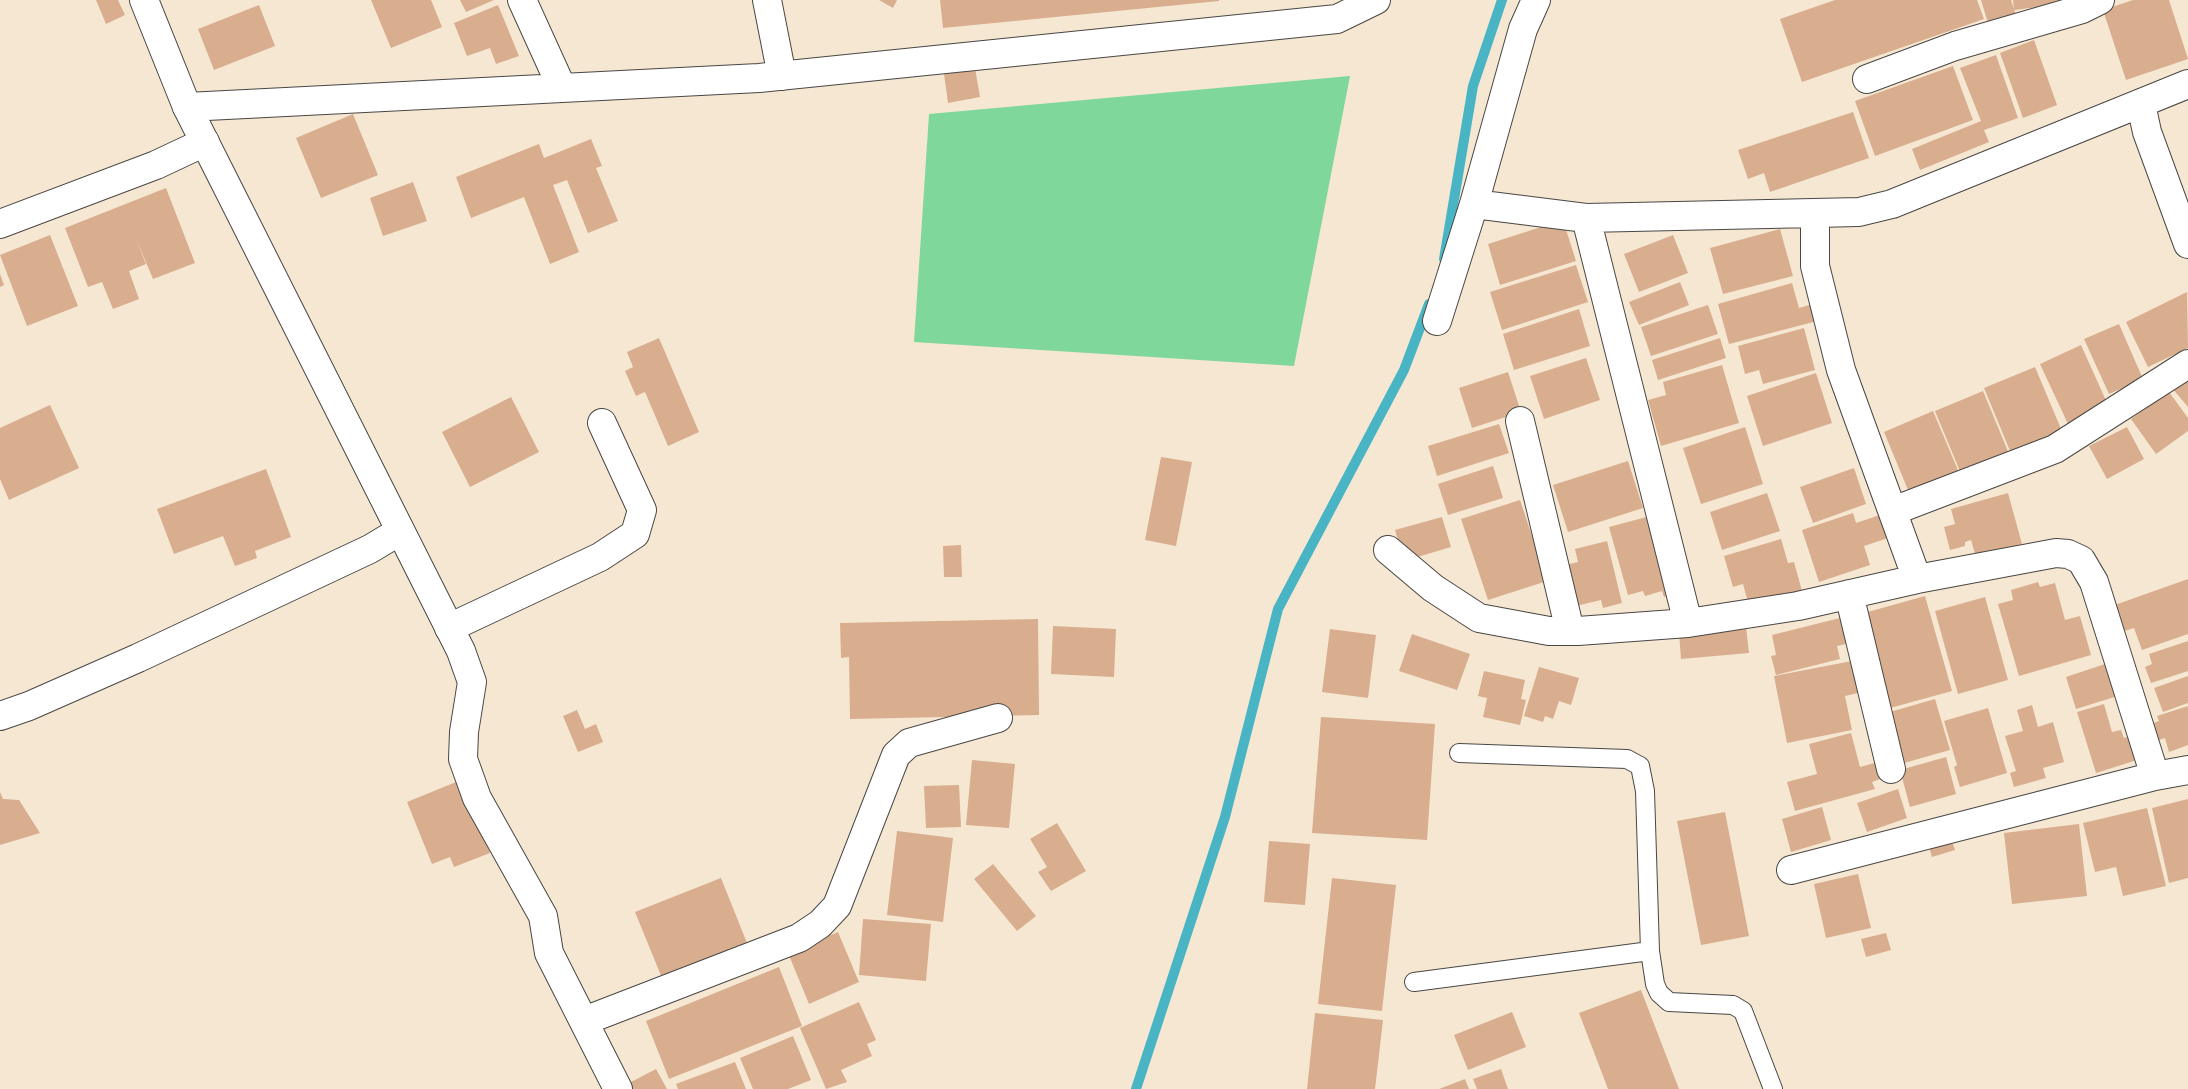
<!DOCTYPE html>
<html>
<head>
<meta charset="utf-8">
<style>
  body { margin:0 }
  canvas { display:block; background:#f6e7d2 }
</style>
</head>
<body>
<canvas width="2188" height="1089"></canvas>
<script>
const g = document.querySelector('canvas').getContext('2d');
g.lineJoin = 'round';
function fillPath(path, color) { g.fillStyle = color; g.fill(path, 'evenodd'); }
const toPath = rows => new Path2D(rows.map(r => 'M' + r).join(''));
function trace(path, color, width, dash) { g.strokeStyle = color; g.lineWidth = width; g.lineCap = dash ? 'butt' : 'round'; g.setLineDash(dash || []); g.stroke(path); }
fillPath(toPath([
  [1350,76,1294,366,914,342,929,114]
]), '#80d79b');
trace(toPath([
  [1444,259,1473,86,1502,0],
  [1136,1089,1225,817,1278,609,1404,370,1429,304]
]), '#48b4c4', 10);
fillPath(toPath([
  [96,0,118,0,125,15,106,24],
  [371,0,431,0,442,27,391,48],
  [460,0,494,0,466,12],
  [879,0,897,0,893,8],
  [940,0,1219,0,1219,1,943,28],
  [1835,0,1977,0,1984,19,1802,82,1780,19],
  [1981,0,2011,0,2016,15,1988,23],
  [2013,0,2088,0,2088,1,2014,10],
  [2133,0,2169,0,2188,59,2126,80,2103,10],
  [259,5,275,46,214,70,198,29],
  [498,5,519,56,496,64,490,48,467,56,454,23],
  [2034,40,2057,105,2023,118,2000,53],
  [1996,55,2018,118,1984,130,1989,142,1920,170,1912,149,1981,121,1960,68],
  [1953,66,1973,120,1875,156,1855,101],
  [975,68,980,97,948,103,944,74],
  [1853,112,1869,158,1770,192,1764,173,1748,179,1738,150],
  [353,114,378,175,321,198,296,138],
  [591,139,602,166,596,168,618,221,588,233,567,180,553,185,579,252,550,264,524,197,471,218,456,177,539,144,544,158],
  [413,182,427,221,383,236,370,198],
  [166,188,195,263,153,279,135,236,146,264,129,271,139,299,113,309,102,282,88,287,65,228],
  [1563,220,1576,261,1500,285,1488,244],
  [1780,229,1793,276,1723,294,1710,248],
  [50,235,78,306,27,326,0,255],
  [1673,235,1688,273,1639,292,1624,254],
  [1576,265,1588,302,1502,330,1490,292],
  [0,274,4,285,0,287],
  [1680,282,1689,305,1639,325,1629,302],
  [1792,283,1799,308,1816,303,1821,320,1729,344,1718,304],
  [2187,292,2188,348,2148,367,2126,322],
  [1708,305,1718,334,1651,356,1641,327],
  [1579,309,1590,346,1514,370,1503,334],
  [2119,324,2143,379,2109,394,2084,339],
  [1804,328,1815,370,1763,384,1759,370,1745,374,1738,346],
  [659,338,699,432,668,446,645,392,636,396,625,371,633,367,627,352],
  [1720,338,1726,358,1658,380,1652,360],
  [2081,345,2108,405,2068,424,2040,364],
  [1586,358,1600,400,1544,419,1530,376],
  [1722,365,1739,423,1661,446,1648,400,1666,395,1663,382],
  [2035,367,2064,436,2013,458,1984,388],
  [1508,372,1521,412,1472,428,1459,388],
  [1816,373,1832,423,1763,446,1747,396],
  [2188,374,2188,407,2172,388],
  [1983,391,2012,461,1964,481,1935,411],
  [2169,392,2188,418,2188,431,2156,454,2131,419],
  [511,397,539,452,470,487,442,432],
  [50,405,79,468,9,500,0,479,0,428],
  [1933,411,1963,482,1913,502,1884,432],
  [1499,424,1509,453,1437,476,1428,446],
  [1745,427,1763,484,1701,504,1683,448],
  [2127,427,2144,459,2107,479,2089,446],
  [1161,457,1192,462,1176,546,1145,540],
  [1628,461,1643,508,1568,532,1553,485],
  [1493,466,1503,498,1448,515,1438,484],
  [1854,468,1866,504,1813,523,1800,487],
  [266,469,291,537,255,551,257,558,235,566,223,536,174,554,157,509],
  [1767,493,1780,531,1722,550,1710,512],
  [2008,493,2022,544,1976,557,1971,540,1965,542,1965,546,1950,550,1944,527,1955,524,1951,509],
  [1520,500,1547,581,1488,600,1461,519],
  [1853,513,1856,523,1880,515,1888,538,1864,546,1870,565,1819,582,1802,530],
  [1654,515,1676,594,1664,597,1662,591,1645,596,1643,591,1628,595,1609,527],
  [1442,517,1451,547,1404,561,1395,530],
  [1781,539,1788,563,1794,562,1802,591,1749,606,1743,584,1733,587,1724,556],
  [1607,541,1622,603,1603,608,1601,600,1576,606,1566,565,1578,562,1575,549],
  [961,545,962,577,944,577,943,546],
  [2188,579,2188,634,2142,650,2134,628,2121,632,2112,606],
  [2038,582,2040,587,2055,583,2065,620,2080,616,2091,655,2019,676,1998,604,2013,600,2011,590],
  [1925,596,1952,691,1883,710,1857,615],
  [1985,597,2008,680,1958,694,1935,611],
  [1844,617,1850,643,1837,646,1840,659,1776,675,1771,656,1776,655,1772,635],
  [1038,619,1039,715,850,719,849,657,841,658,840,623],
  [1053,626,1116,629,1114,677,1051,674],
  [1746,627,1749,653,1681,659,1679,632],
  [1330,629,1376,635,1368,698,1322,692],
  [1412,634,1470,654,1457,690,1399,671],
  [2188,641,2188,671,2151,683,2145,667,2152,664,2149,654],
  [1852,661,1858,693,1845,696,1852,730,1787,743,1774,676],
  [2114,661,2124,694,2076,709,2066,677],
  [1539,667,1579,678,1571,705,1559,701,1553,719,1545,716,1543,722,1524,716],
  [1484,671,1525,680,1521,699,1526,700,1520,725,1483,717,1487,698,1478,696],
  [2188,676,2188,703,2163,712,2154,688],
  [1935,699,1950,750,1897,765,1883,714],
  [2104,704,2112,732,2121,730,2124,738,2130,736,2137,760,2096,773,2077,712],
  [2032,705,2038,727,2053,722,2064,762,2043,768,2046,778,2014,787,2010,773,2016,771,2005,736,2023,731,2017,710],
  [2188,706,2188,745,2169,752,2165,738,2150,743,2145,726,2159,721,2157,716],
  [1988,708,2007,773,1960,787,1954,767,1957,765,1944,721],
  [577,710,585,729,596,724,603,742,578,752,563,716],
  [1321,717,1435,724,1427,840,1312,833],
  [1851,733,1860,767,1882,761,1886,777,1872,782,1875,789,1795,811,1787,782,1817,774,1809,744],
  [1946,757,1956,794,1910,807,1900,770],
  [972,760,1015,764,1009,828,966,825],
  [461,780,490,853,454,867,450,857,432,864,407,802],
  [959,785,961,827,926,828,924,786],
  [1898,789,1907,818,1867,832,1857,803],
  [0,792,3,799,19,800,40,833,0,845],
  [2188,799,2188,878,2169,883,2152,808],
  [1822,807,1831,840,1791,852,1782,819],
  [2147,808,2166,886,2123,896,2116,867,2095,872,2083,823],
  [1725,812,1749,936,1701,945,1677,821],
  [1057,823,1086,871,1051,891,1038,872,1047,867,1030,839],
  [2079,824,2087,896,2012,904,2004,833],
  [897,831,953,838,943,922,887,915],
  [1949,833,1955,850,1932,857,1927,840],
  [1269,841,1310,844,1305,905,1264,902],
  [993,864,1036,916,1017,931,974,879],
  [1858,874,1871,928,1826,938,1814,884],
  [721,878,749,948,664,983,635,912],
  [1332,878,1396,885,1382,1011,1318,1004],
  [863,919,931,924,926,981,859,975],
  [838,932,859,982,809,1004,788,953],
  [1886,933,1891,950,1866,957,1861,939],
  [779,967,802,1026,669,1079,646,1021],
  [1641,990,1679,1089,1608,1089,1579,1013],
  [859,1002,876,1040,867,1044,872,1056,841,1070,847,1082,826,1089,800,1028],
  [1512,1012,1526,1047,1468,1070,1454,1035],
  [1315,1013,1383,1020,1375,1089,1307,1089],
  [793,1036,811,1080,788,1089,753,1089,740,1058],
  [735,1062,746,1089,678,1089,676,1084],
  [656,1069,667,1089,632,1089,629,1083],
  [1501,1069,1508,1089,1477,1089,1473,1079],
  [1465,1079,1469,1089,1439,1089]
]), '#d8ae8e');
const lane = toPath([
  [1459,753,1627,759,1640,766,1645,791,1650,951,1655,984,1659,993,1669,1002,1733,1005,1743,1011,1773,1089],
  [1414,982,1650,951]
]);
const street = toPath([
  [522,0,562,88],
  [767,0,782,76],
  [1867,79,1955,46,2082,9,2100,0],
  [2141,104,2147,132,2188,244],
  [187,107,759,78,1337,19,1376,0],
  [1474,204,1586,218,1859,212,1892,204,2188,84],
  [1815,214,1815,266,1841,370,1917,579],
  [1586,218,1688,623],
  [0,224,156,165,205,142],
  [1437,321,1474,204,1523,29,1536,0],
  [1520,421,1570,631],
  [1893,511,2055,449,2188,364],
  [1388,550,1433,588,1479,618,1549,631,1578,631,1688,623,1798,606,1917,579,2056,553,2068,554,2081,560,2094,582,2155,776,1791,870],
  [1849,594,1891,769],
  [449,628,600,557,635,534,642,510,602,423],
  [0,716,29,706,138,658,370,549,400,531],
  [2155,776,2188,770],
  [584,1021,799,938,820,924,837,906,896,755,909,743,998,718]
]);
const secondary = toPath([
  [144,0,187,107,461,651,472,682,464,732,463,759,477,798,543,916,549,953,618,1089]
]);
trace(lane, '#494744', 20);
trace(street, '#494744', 30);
trace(secondary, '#494744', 30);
trace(lane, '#fff', 18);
trace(street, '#fff', 28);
trace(secondary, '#fff', 28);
</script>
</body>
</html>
